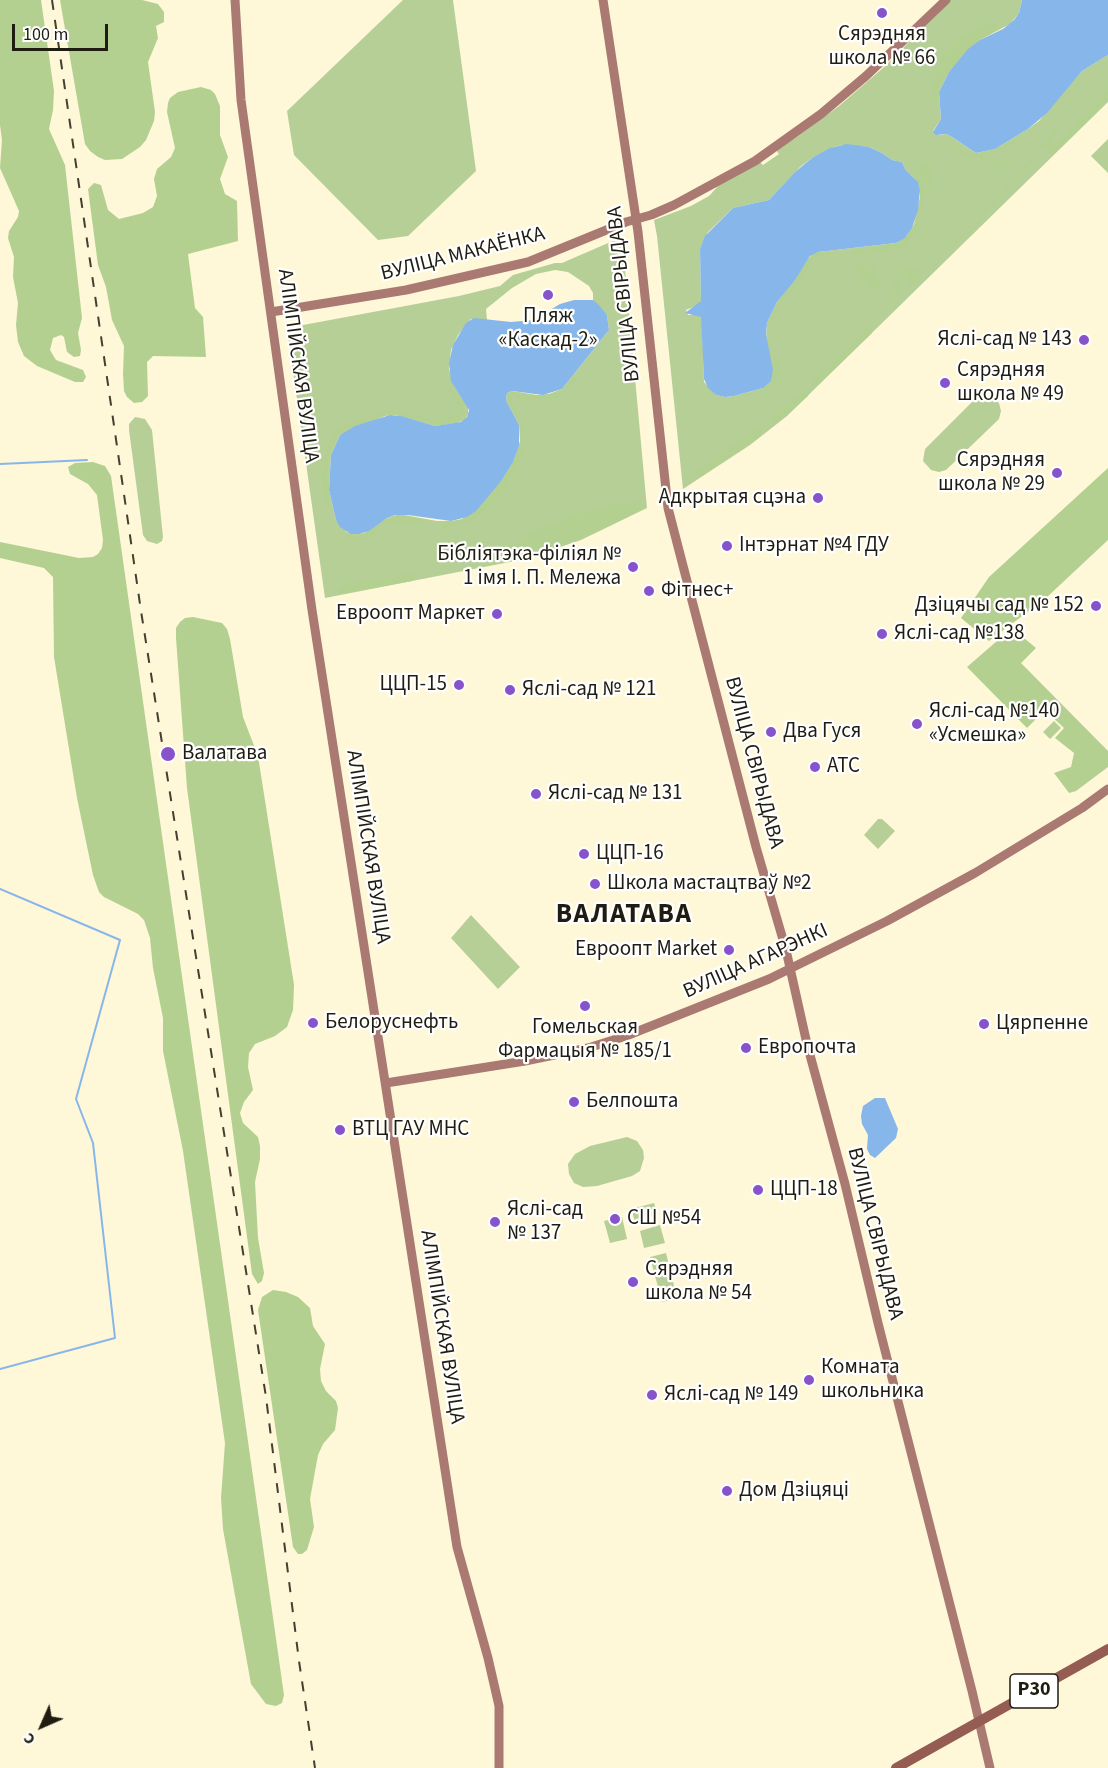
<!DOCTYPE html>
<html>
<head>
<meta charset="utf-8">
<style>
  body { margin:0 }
  #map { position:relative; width:1108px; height:1768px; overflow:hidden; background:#fef7d8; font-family:"Source Sans 3",sans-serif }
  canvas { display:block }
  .north { position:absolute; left:12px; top:1696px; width:60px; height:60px; -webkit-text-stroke:4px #fff; paint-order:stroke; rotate:225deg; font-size:16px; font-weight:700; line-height:24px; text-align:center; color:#1f1c11 }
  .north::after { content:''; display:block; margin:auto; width:21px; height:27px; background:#1f1c11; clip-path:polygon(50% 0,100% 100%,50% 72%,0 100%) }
  .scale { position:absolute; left:12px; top:24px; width:96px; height:27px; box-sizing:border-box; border:3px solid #1f1c11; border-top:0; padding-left:8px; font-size:18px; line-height:21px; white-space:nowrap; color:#1f1c11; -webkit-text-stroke:4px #fff; paint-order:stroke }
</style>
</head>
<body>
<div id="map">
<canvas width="1108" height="1768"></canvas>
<div class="north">С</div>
<div class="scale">100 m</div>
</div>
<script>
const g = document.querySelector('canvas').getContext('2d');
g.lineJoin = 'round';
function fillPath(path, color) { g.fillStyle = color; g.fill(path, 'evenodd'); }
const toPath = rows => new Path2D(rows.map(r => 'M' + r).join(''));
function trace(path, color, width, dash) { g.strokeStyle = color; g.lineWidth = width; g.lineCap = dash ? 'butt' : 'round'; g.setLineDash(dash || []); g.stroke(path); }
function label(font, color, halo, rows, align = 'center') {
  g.font = font + ' "Source Sans 3",sans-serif'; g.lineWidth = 4.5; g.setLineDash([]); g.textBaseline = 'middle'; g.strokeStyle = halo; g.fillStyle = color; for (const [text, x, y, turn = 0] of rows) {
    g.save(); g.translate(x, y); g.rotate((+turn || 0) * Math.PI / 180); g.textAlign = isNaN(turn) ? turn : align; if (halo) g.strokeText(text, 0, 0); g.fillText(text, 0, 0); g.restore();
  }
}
fillPath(toPath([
  [403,0,453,0,476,171,408,236,378,240,294,155,287,111],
  [947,0,1022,0,1019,13,1010,24,980,40,949,72,939,92,941,119,933,131,940,135,946,134,952,137,976,153,995,149,1028,129,1039,121,1082,71,1108,55,1108,102,787,416,750,445,683,489,657,236,654,220,691,206,709,196,719,185,760,162,763,165,779,154,776,150,798,136,839,106,883,68,913,38],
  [842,145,869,147,882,153,892,160,902,162,905,169,915,179,919,186,920,197,914,224,907,235,896,243,818,252,812,254,777,302,767,323,763,388,734,396,725,397,716,395,704,382,702,318,699,315,688,315,686,310,698,305,701,301,700,249,708,232,733,208,769,200,800,167,812,158,834,147],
  [1108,139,1108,173,1091,156],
  [622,237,647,508,581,540,525,559,325,598,287,328,459,296,500,286,513,275,555,263,562,263],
  [555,270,568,272,589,286,593,293,593,300,607,315,609,330,562,389,549,394,537,395,512,391,507,393,506,400,519,425,520,441,513,462,502,480,462,519,451,521,437,521,399,514,387,518,364,533,355,534,347,532,336,520,329,490,331,455,340,435,385,416,395,415,435,426,457,423,465,420,468,414,468,406,455,387,449,369,451,350,458,335,471,319,487,320,486,309,512,288,536,274],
  [985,395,993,398,999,403,1001,411,999,419,946,470,939,472,931,470,923,461,925,449,974,400],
  [135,417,145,419,152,430,163,537,162,541,157,544,147,541,143,535,129,430,129,424],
  [1054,721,1061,728,1050,739,1043,732],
  [878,819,882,819,895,831,878,849,864,835],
  [471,915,520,967,498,989,451,938],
  [627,1137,637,1141,643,1150,644,1158,640,1171,632,1176,597,1186,583,1187,574,1183,569,1174,568,1164,575,1154,590,1146],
  [654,1203,658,1215,635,1221,631,1209],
  [622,1217,627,1239,610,1243,604,1221],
  [660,1225,665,1243,644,1248,640,1231],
  [666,1253,677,1298,662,1302,650,1257]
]), '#b6cf97');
fillPath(toPath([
  [0,0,41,0,54,91,53,110,49,129,65,165,82,318,78,333,81,350,80,356,74,357,67,352,64,337,61,335,53,338,50,350,56,360,83,370,86,377,83,382,75,382,37,366,24,356,18,342,16,325,18,303,13,277,14,257,8,238,9,231,18,217,19,211,0,168,2,140,0,125],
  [60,0,142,0,158,4,164,12,164,22,156,26,158,38,148,62,155,112,154,121,146,140,140,147,122,159,105,160,98,157,90,151,85,144],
  [992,22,998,24,998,30,976,41,961,55,941,84,936,100,933,101,931,98,931,87,940,58,960,36],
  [923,51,926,53,927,60,922,71,918,69,918,62,919,54],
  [201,87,211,90,215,94,220,106,220,135,228,157,220,179,225,194,237,201,238,241,188,254,195,308,203,317,206,357,153,356,147,362,148,396,142,402,134,403,127,397,124,391,123,374,124,346,112,320,106,287,98,265,88,189,94,183,101,185,108,210,119,219,143,213,153,207,157,196,154,179,157,169,171,157,175,148,167,112,168,103,170,98,178,92],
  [1108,89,1108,99,1057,151,1051,153,1048,151,1047,147,1040,150,1040,147,1049,138,1053,126,1056,125,1057,128,1050,145,1059,142,1072,129,1079,118],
  [1024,135,1024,138,1010,146,983,159,968,157,950,149,951,144,955,144,972,154,985,154],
  [1009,156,1011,159,1009,163,996,177,1005,162,990,168,988,166],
  [1031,158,1034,158,1034,161,992,206,977,219],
  [922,161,927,164,933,174,935,188,934,192,919,171,918,164],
  [913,169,916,171,923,185,925,194,923,206,920,204,920,185,911,173],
  [917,223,919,225,917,232,907,244,901,248,862,255,851,254,853,251,900,243,908,236],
  [963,235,965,237,963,239,929,254,926,253],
  [832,252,833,253,832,255,818,256,813,259,799,282,779,305,771,329,768,330,768,324,775,307,795,282,808,259,816,253],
  [860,264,870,265,876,268,876,276,881,285,878,290,869,287,862,279,855,269,856,265],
  [903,268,918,269,919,281,916,284,911,285,908,282,907,275,903,275,899,291,890,300,888,294,899,270],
  [870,327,873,328,872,333,818,385,813,386,812,381,820,373,857,340,866,328],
  [774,356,776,357,779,365,777,383,769,391,760,395,760,391,770,385,774,378],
  [574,376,577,377,577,379,570,387,558,397,538,401,512,397,511,401,523,426,525,437,523,439,519,421,507,401,508,395,513,392,536,396,556,393,566,387],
  [448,388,453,389,464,407,465,414,457,421,446,424,434,423,391,413,342,431,336,438,329,453,327,481,329,505,326,506,323,490,322,460,333,433,342,426,387,410,432,419,456,417,460,410],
  [805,389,809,392,808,396,789,413,776,423,770,421,773,414],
  [757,427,760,427,763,431,759,437,702,475,695,475,697,469,708,466,718,454],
  [523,443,525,447,522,458,502,492,483,514,465,524,442,528,441,525,443,523,467,519,484,504,505,476],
  [93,462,105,466,111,476,284,1695,282,1703,276,1706,266,1704,251,1684,223,1529,221,1498,225,1443,183,1151,163,1051,163,1018,153,968,150,938,144,920,138,914,104,897,99,892,93,875,77,798,54,657,53,577,44,568,0,558,0,542,79,558,93,557,98,554,102,548,103,540,97,495,88,484,70,474,68,467,75,463],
  [1108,468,1108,540,1046,598,989,641,961,618,989,577],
  [638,501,643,504,641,510,601,530,553,549,545,550,533,548,524,551,514,560,504,562,501,561,507,547,517,543,530,531,551,525,574,514,599,509,611,503,626,504],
  [398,516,421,519,425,523,422,526,400,523,383,525,383,522,388,519],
  [380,525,380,530,367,540,352,541,343,537,345,534,363,535],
  [410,572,416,576,412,581,341,594,336,592,341,586,360,580,394,577],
  [193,617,222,623,227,629,230,639,243,717,258,756,294,985,293,1010,287,1027,275,1036,255,1044,249,1053,248,1067,253,1090,244,1102,240,1113,243,1123,258,1137,260,1146,260,1159,255,1182,258,1238,264,1273,262,1281,258,1284,252,1274,187,788,176,638,176,628,180,622,185,618],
  [1012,628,1036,648,1021,663,1108,751,1108,767,1076,791,1069,793,1054,773,1071,767,1074,753,1055,738,1064,728,1045,710,1027,728,967,667],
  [273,1290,286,1292,298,1297,310,1308,313,1326,325,1344,320,1369,321,1381,326,1391,336,1401,338,1408,335,1430,323,1444,318,1455,310,1499,314,1527,307,1550,302,1554,298,1554,293,1547,258,1310,262,1297]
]), '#b3d091');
fillPath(toPath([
  [1022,0,1108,0,1108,55,1082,71,1047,113,1028,129,995,149,976,153,952,137,946,134,936,135,933,132,941,119,939,92,949,72,968,49,980,40,1003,29,1014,20,1019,13],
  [847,144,869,147,882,153,892,160,902,162,905,169,918,182,920,190,918,210,912,228,905,238,896,243,818,252,810,256,795,280,777,302,767,323,766,335,773,369,771,381,763,388,734,396,725,397,716,395,708,388,704,379,701,317,685,313,701,301,700,249,705,236,733,208,769,200,795,172,812,158,830,148],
  [574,300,593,300,598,304,607,315,609,330,562,389,543,395,512,391,507,393,506,400,519,425,519,446,513,462,502,480,476,511,467,517,451,521,408,515,395,515,387,518,369,531,359,534,351,534,340,527,336,520,329,490,331,455,340,435,355,426,390,415,401,416,435,426,461,422,467,417,469,410,451,381,449,363,453,345,466,323,474,318,511,322,533,320,560,304],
  [875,1098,885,1098,898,1129,896,1138,875,1158,870,1155,867,1149,868,1135,862,1124,861,1116,863,1106]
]), '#87b6ea');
trace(toPath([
  [0,464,87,460],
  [0,889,120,940,76,1099,93,1143,115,1338,0,1369]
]), '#87b6ea', 2);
trace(toPath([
  [235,0,241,100,312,610,457,1547,488,1658,499,1706,499,1768],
  [603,0,638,232,668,508,756,847,786,950,807,1044,845,1184,878,1323,972,1691,990,1768],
  [271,312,406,290,528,262,626,222,651,215,674,205,755,161,821,114,866,76,946,0],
  [386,1083,525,1061,588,1048,626,1036,769,979,887,921,975,873,1082,808,1108,789]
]), '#a97972', 9);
trace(toPath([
  [896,1768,1108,1649]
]), '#955c53', 10);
trace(toPath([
  [52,0,141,611,266,1397,299,1661,315,1768]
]), '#433f31', 2, [10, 10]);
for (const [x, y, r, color] of [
  [882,13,6,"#8753cb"],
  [548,295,6,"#8753cb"],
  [1084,340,6,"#8753cb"],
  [945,383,6,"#8753cb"],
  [1057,473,6,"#8753cb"],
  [818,498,6,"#8753cb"],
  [727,546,6,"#8753cb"],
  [633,567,6,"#8753cb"],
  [649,591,6,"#8753cb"],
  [1096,606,6,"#8753cb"],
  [497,614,6,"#8753cb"],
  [882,634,6,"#8753cb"],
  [459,685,6,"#8753cb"],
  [510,690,6,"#8753cb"],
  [917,724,6,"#8753cb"],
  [771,732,6,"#8753cb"],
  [168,754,8,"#8753cb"],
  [815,767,6,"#8753cb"],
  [536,794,6,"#8753cb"],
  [584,854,6,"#8753cb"],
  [595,884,6,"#8753cb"],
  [729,950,6,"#8753cb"],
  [585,1006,6,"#8753cb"],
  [313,1023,6,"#8753cb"],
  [984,1024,6,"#8753cb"],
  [746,1048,6,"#8753cb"],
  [574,1102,6,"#8753cb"],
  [340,1130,6,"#8753cb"],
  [758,1190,6,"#8753cb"],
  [615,1219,6,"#8753cb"],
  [495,1222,6,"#8753cb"],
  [633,1282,6,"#8753cb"],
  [809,1380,6,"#8753cb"],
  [652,1395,6,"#8753cb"],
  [727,1491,6,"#8753cb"]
]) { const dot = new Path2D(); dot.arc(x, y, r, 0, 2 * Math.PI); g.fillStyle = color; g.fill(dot); trace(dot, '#fff', 2); }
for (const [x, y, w] of [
  [1034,1691,48]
]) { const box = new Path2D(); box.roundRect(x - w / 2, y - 17, w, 34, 4.5); g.fillStyle = '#fff'; g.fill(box); trace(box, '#1f1c11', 1.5); }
label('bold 20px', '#1f1c11', null, [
  ["Р30",1034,1691]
]);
label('21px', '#1f1c11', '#fff', [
  ["Сярэдняя",882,35,"center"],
  ["школа № 66",882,59,"center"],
  ["Пляж",548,317,"center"],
  ["«Каскад-2»",548,341,"center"],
  ["Яслі-сад № 143",1072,340,"right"],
  ["Сярэдняя",957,371],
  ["школа № 49",957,395],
  ["Сярэдняя",1045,461,"right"],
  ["школа № 29",1045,485,"right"],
  ["Адкрытая сцэна",806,498,"right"],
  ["Інтэрнат №4 ГДУ",739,546],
  ["Бібліятэка-філіял №",621,555,"right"],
  ["1 імя І. П. Мележа",621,579,"right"],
  ["Фітнес+",661,591],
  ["Дзіцячы сад № 152",1084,606,"right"],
  ["Евроопт Маркет",485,614,"right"],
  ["Яслі-сад №138",894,634],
  ["ЦЦП-15",447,685,"right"],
  ["Яслі-сад № 121",522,690],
  ["Яслі-сад №140",929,712],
  ["«Усмешка»",929,736],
  ["Два Гуся",783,732],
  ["Валатава",182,754],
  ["АТС",827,767],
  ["Яслі-сад № 131",548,794],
  ["ЦЦП-16",596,854],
  ["Школа мастацтваў №2",607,884],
  ["Евроопт Market",717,950,"right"],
  ["Белоруснефть",325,1023],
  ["Цярпенне",996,1024],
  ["Гомельская",585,1028,"center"],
  ["Фармацыя № 185/1",585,1052,"center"],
  ["Европочта",758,1048],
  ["Белпошта",586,1102],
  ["ВТЦ ГАУ МНС",352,1130],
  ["ЦЦП-18",770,1190],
  ["Яслі-сад",507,1210],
  ["№ 137",507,1234],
  ["СШ №54",627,1219],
  ["Сярэдняя",645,1270],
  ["школа № 54",645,1294],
  ["Комната",821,1368],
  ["школьника",821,1392],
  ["Яслі-сад № 149",664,1395],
  ["Дом Дзіцяці",739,1491]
], 'left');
label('21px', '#1f1c11', '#fff', [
  ["ВУЛІЦА МАКАЁНКА",463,255,-14],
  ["ВУЛІЦА СВІРЫДАВА",625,294,-96],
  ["АЛІМПІЙСКАЯ ВУЛІЦА",297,366,82],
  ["ВУЛІЦА СВІРЫДАВА",753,763,75],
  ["АЛІМПІЙСКАЯ ВУЛІЦА",367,847,81],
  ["ВУЛІЦА АГАРЭНКІ",756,962,-24],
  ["ВУЛІЦА СВІРЫДАВА",874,1234,76],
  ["АЛІМПІЙСКАЯ ВУЛІЦА",441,1327,81]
]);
g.letterSpacing = '1.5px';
label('bold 27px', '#1f1c11', '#fff', [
  ["ВАЛАТАВА",624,916]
]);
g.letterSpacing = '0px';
</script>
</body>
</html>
